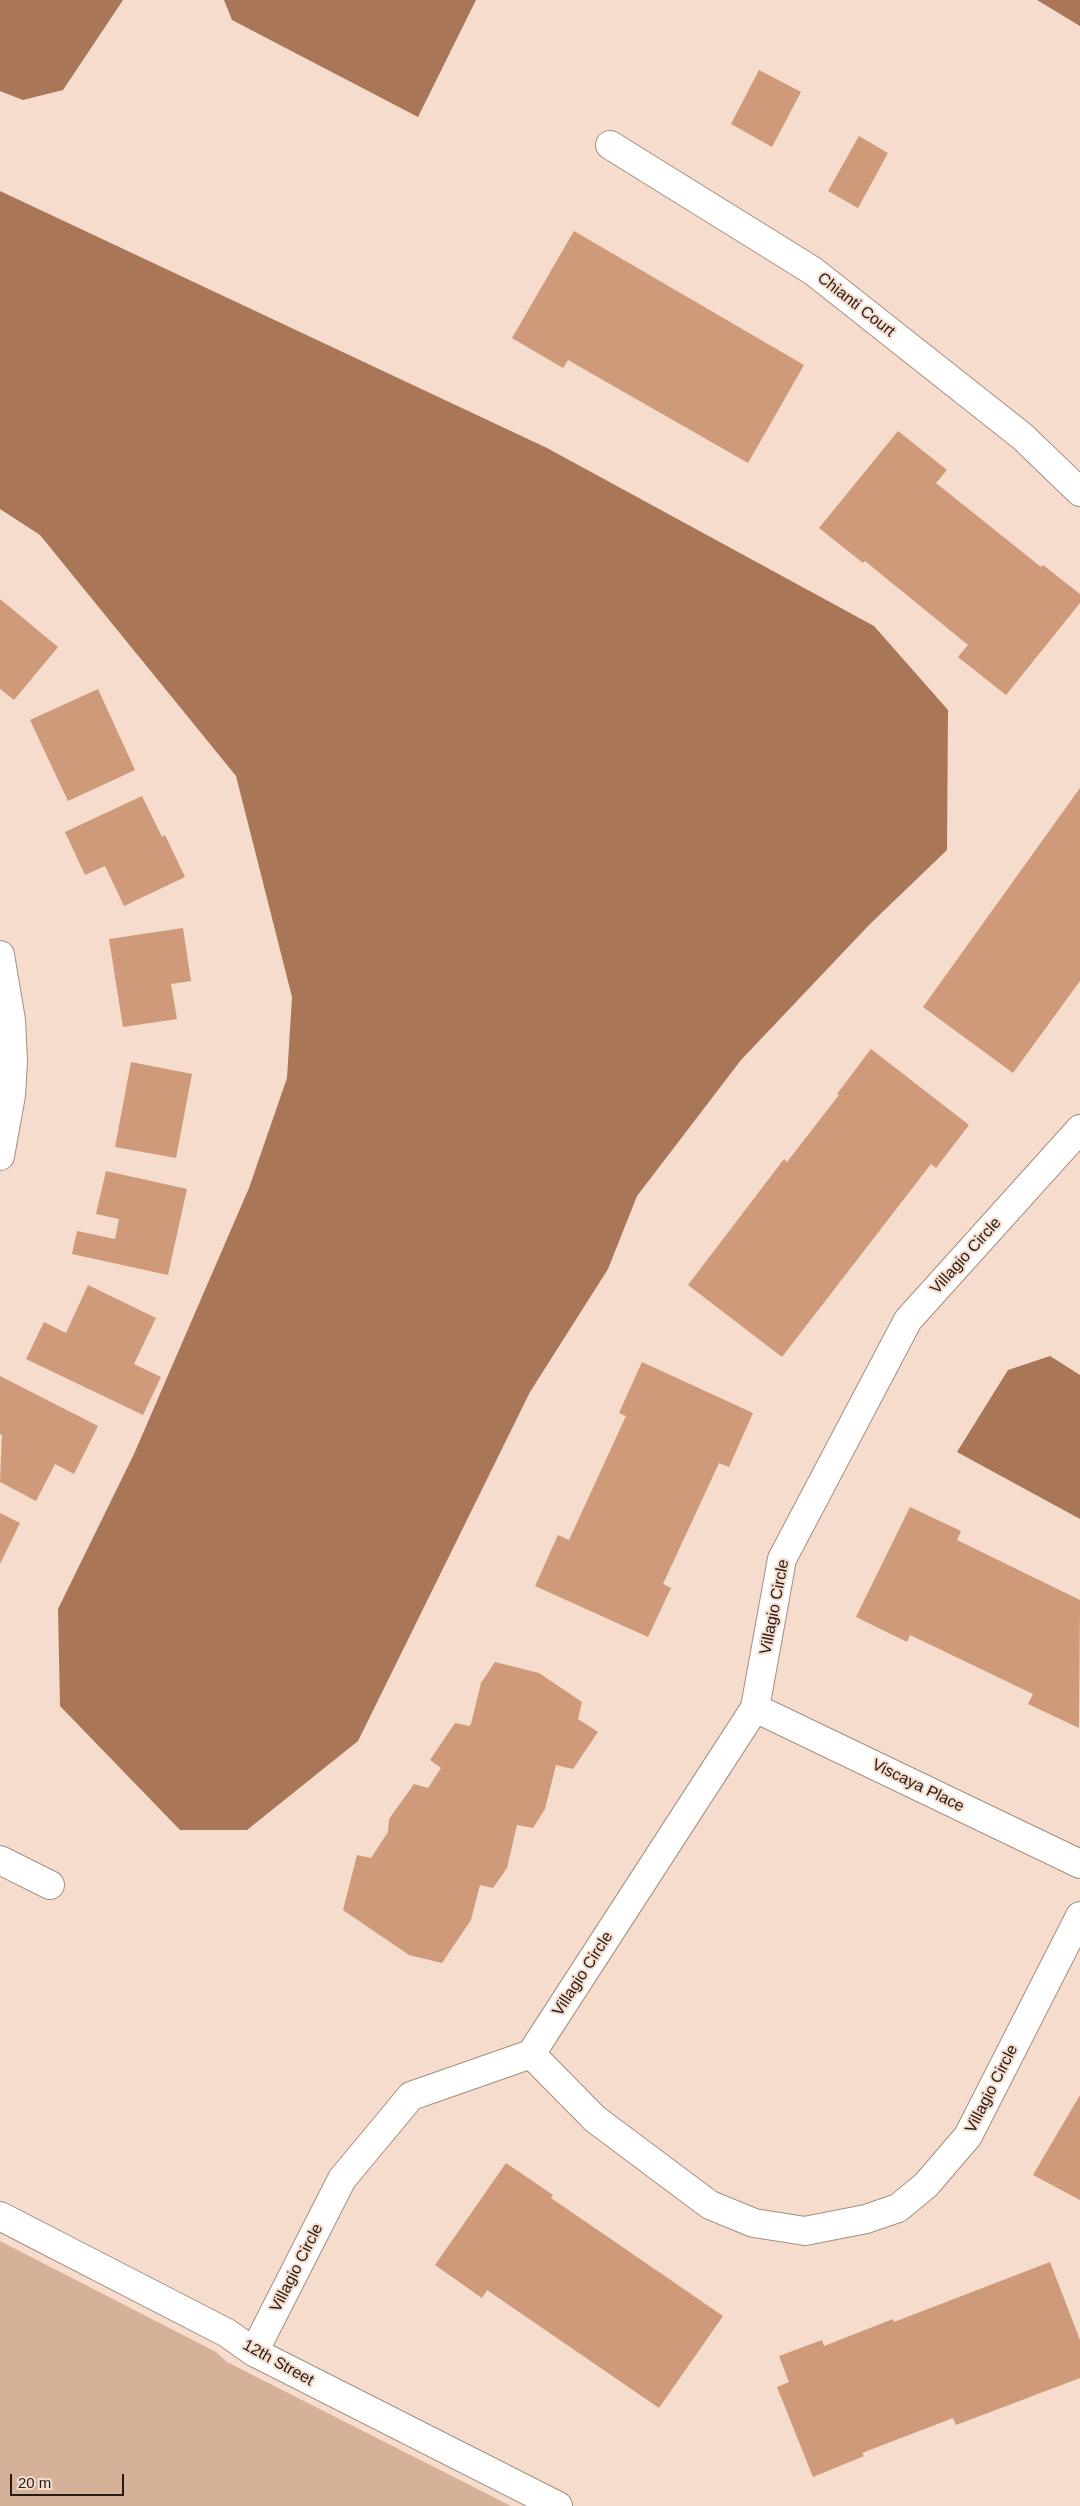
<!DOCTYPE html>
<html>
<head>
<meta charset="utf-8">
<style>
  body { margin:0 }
  #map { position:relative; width:1080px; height:2506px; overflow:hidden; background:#f5dccc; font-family:Helvetica,sans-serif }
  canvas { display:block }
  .scale { position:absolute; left:10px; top:2474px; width:114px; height:22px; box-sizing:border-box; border:2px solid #251c16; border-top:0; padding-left:6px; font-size:15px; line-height:18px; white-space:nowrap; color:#251c16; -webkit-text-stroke:4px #f5dccc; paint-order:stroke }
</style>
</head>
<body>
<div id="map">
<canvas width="1080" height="2506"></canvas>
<div class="scale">20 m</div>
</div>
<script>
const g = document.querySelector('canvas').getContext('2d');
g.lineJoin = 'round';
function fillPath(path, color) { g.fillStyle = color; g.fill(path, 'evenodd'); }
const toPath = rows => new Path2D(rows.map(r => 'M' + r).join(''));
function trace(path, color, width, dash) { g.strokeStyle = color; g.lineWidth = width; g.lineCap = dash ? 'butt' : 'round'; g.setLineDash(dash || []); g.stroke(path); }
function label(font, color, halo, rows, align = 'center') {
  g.font = font + ' Helvetica,sans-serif'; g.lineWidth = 4; g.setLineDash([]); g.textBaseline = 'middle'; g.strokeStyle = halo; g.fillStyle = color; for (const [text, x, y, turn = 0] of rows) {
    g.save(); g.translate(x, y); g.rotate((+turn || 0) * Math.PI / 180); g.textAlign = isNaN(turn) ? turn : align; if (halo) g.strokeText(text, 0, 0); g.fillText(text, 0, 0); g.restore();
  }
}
fillPath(toPath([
  [0,2241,216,2352,227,2362,511,2506,0,2506]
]), '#d6b19a');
fillPath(toPath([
  [0,0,123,0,63,90,23,100,0,91],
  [224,0,476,0,418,117,232,20],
  [1037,0,1080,0,1080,26],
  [0,191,547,448,874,626,948,710,947,850,870,924,741,1060,637,1196,608,1269,530,1392,358,1741,247,1830,180,1830,60,1706,58,1609,134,1454,249,1188,287,1078,292,997,236,776,40,535,0,509],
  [1050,1356,1080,1375,1080,1519,957,1452,1008,1370]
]), '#a97757');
fillPath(toPath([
  [759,70,801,92,772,147,731,124],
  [859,136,888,153,858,208,828,191],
  [574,231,804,365,748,463,568,360,563,368,512,338],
  [898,431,947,470,936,483,1041,567,1043,565,1080,594,1080,603,1006,695,958,657,968,645,865,561,863,563,819,528],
  [0,599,58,647,14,700,0,689],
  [98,689,135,770,68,801,30,720],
  [1080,788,1080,981,1013,1073,923,1007],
  [142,796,162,837,165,835,185,877,124,906,105,866,85,875,65,832],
  [183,928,191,981,171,984,177,1019,123,1027,109,939],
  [871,1049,969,1125,936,1168,931,1164,782,1357,688,1285,784,1159,787,1162,839,1095,837,1094],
  [131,1062,192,1074,176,1158,115,1147],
  [106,1171,187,1189,168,1275,72,1254,77,1231,115,1239,119,1219,96,1214],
  [88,1285,156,1318,134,1364,161,1377,143,1415,26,1359,44,1322,66,1333],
  [642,1362,753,1413,729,1467,719,1463,663,1584,671,1588,648,1637,535,1586,558,1535,569,1540,626,1416,619,1413],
  [0,1376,98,1426,74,1474,55,1464,36,1501,0,1482,2,1435,0,1434],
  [910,1507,961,1531,957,1540,1080,1600,1079,1728,1028,1704,1033,1694,910,1635,907,1642,856,1617],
  [0,1513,20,1523,0,1564],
  [495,1662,539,1673,582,1702,578,1719,598,1732,573,1769,556,1765,545,1809,533,1828,517,1825,507,1868,493,1888,480,1885,471,1920,442,1963,409,1955,343,1910,357,1855,371,1858,388,1832,389,1819,414,1784,428,1788,441,1768,430,1760,455,1723,469,1726,471,1724,481,1683],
  [1080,2095,1080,2200,1033,2175],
  [506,2163,553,2195,551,2198,723,2316,659,2408,487,2290,482,2298,435,2265],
  [1050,2262,1080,2340,1080,2378,956,2425,953,2418,862,2453,864,2456,813,2477,777,2387,789,2382,779,2356,822,2340,824,2346,893,2319,894,2322]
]), '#ce9a79');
const street = toPath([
  [610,145,813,271,1023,437,1080,492],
  [0,955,11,1020,13,1061,11,1095,0,1156],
  [755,1708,1080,1864],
  [0,1860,50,1885],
  [531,2054,595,2119,710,2205,754,2223,805,2231,866,2219,898,2208,926,2185,968,2136,1080,1916],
  [254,2352,342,2179,411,2096,531,2054,755,1708,782,1559,908,1320,1080,1129]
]);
const secondary = toPath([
  [0,2216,227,2333,254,2352,558,2506]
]);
trace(street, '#a68f81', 30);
trace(secondary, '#a68f81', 30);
trace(street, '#fff', 28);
trace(secondary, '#fff', 28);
label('16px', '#251c16', '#f5dccc', [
  ["Chianti Court",856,305,38],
  ["Villagio Circle",966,1256,-48],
  ["Villagio Circle",775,1607,-79],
  ["Viscaya Place",918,1786,26],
  ["Villagio Circle",583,1974,-57],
  ["Villagio Circle",992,2089,-63],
  ["Villagio Circle",297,2268,-63],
  ["12th Street",278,2363,29]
]);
</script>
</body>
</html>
